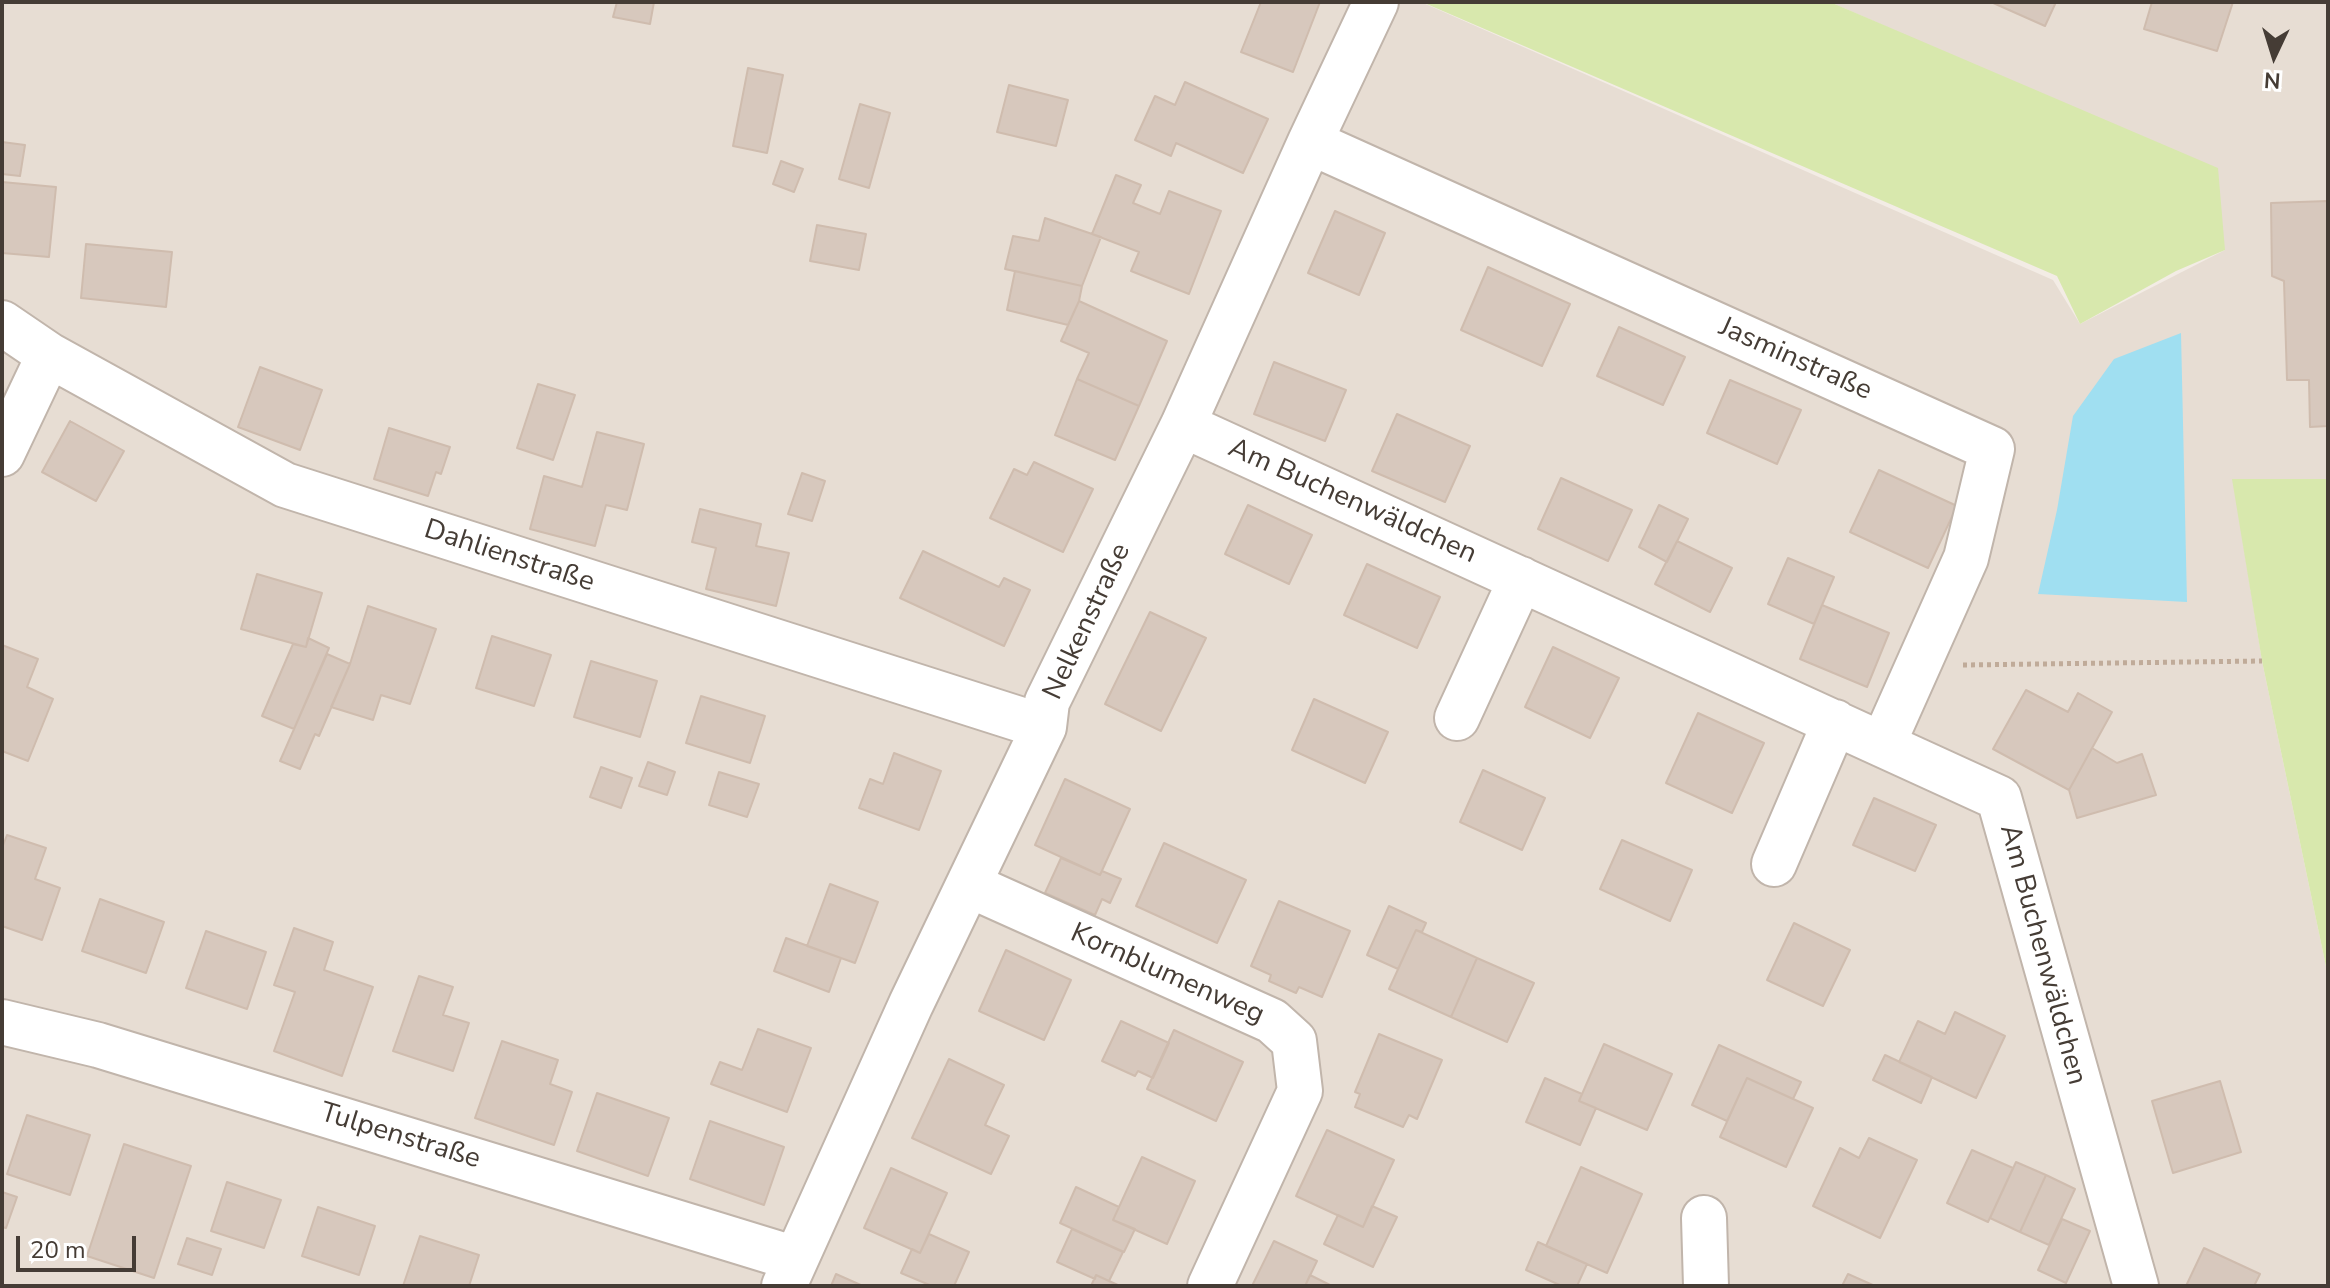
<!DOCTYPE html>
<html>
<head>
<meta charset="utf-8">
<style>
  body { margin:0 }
  #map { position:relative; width:2330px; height:1288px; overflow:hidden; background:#f3ece5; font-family:"Nunito Sans",sans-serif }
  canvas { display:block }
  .frame { position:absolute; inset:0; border:4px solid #453c35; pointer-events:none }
  .north { position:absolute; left:2234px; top:16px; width:80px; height:80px; -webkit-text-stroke:6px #fff; paint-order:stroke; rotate:184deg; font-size:22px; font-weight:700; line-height:32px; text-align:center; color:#453c35 }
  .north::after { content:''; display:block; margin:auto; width:28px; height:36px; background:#453c35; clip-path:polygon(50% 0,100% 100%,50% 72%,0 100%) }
  .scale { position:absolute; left:16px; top:1236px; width:120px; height:36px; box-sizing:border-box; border:4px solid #453c35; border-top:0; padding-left:10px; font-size:24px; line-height:28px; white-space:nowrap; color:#453c35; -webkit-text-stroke:6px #fff; paint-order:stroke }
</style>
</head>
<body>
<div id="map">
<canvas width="2330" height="1288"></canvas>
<div class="frame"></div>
<div class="north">N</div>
<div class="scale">20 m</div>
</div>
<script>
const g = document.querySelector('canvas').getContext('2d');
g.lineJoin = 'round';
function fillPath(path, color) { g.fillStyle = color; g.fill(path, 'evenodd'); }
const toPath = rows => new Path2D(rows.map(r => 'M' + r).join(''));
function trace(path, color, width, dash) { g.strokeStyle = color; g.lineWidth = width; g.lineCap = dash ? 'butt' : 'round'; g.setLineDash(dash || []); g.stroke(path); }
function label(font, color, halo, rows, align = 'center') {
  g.font = font + ' "Nunito Sans",sans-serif'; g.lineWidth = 8; g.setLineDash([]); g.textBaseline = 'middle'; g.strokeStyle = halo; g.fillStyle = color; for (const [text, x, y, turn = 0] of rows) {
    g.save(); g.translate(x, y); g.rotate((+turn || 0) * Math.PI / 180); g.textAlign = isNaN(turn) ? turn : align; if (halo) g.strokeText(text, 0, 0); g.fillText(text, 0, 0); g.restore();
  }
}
fillPath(toPath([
  [2,2,1421,2,2053,280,2080,324,2225,250,1919,41,1830,2,2328,2,2328,479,2233,479,2262,661,2328,976,2328,1286,2,1286]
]), '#e7ddd3');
fillPath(toPath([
  [1422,2,1830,2,2218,168,2225,250,2176,271,2080,324,2057,276],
  [2232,479,2328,479,2328,976,2262,661]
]), '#d8e8ad');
fillPath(toPath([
  [2181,333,2187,602,2038,594,2057,510,2073,416,2114,359]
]), '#a0dff1');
const building = toPath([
  [617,2,654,2,650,24,613,17,617,2],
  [1261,2,1320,2,1293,72,1241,52,1261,2],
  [1991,2,2056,2,2045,26,1991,2],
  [2152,2,2233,2,2217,51,2144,29,2152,2],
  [748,68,783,75,767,153,733,146,748,68],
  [1185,82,1268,119,1243,173,1176,143,1171,156,1135,140,1155,96,1175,105,1185,82],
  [1009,85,1068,100,1056,146,997,132,1009,85],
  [860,104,890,113,869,188,839,179,860,104],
  [2,142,25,145,20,176,2,174,2,142],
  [781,161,803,169,794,192,773,184,781,161],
  [1116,175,1141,185,1133,203,1160,214,1169,191,1221,211,1189,294,1131,271,1139,252,1092,234,1116,175],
  [2,182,56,187,49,257,2,253,2,182],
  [2328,201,2328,426,2310,427,2309,380,2287,380,2284,281,2272,276,2271,203,2328,201],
  [1335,211,1385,233,1359,295,1308,273,1335,211],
  [1045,218,1101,237,1082,286,1005,269,1013,236,1039,241,1045,218],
  [817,225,866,234,859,270,810,261,817,225],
  [86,244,172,252,166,307,81,298,86,244],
  [1488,267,1570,304,1542,366,1461,330,1488,267],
  [1015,271,1082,286,1079,301,1068,325,1007,310,1015,271],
  [1079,301,1167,341,1139,406,1077,379,1089,353,1061,341,1079,301],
  [1619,327,1685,357,1663,405,1597,376,1619,327],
  [1274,362,1346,390,1325,441,1254,414,1274,362],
  [260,367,322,390,300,450,238,427,260,367],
  [1077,379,1139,406,1115,460,1055,435,1077,379],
  [1730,380,1801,410,1777,464,1707,433,1730,380],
  [538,384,575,395,553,460,517,448,538,384],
  [1397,414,1470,446,1445,502,1372,471,1397,414],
  [70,421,124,451,96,501,42,472,70,421],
  [389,428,450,447,441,474,436,472,428,496,374,479,389,428],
  [597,432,644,444,627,510,606,505,595,546,530,529,544,476,582,487,597,432],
  [1034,462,1093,489,1063,552,990,518,1014,469,1027,475,1034,462],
  [1879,470,1957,506,1928,568,1850,532,1879,470],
  [802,473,825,481,812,521,788,514,802,473],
  [1561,478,1632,510,1608,561,1538,529,1561,478],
  [1248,505,1312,535,1289,584,1225,554,1248,505],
  [1659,505,1688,519,1667,562,1639,547,1659,505],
  [700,509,761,524,756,546,789,553,776,606,706,589,716,548,692,542,700,509],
  [1677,541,1732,568,1710,612,1655,584,1677,541],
  [923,551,999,587,1004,578,1030,590,1004,646,900,598,923,551],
  [1788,558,1834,577,1814,624,1768,604,1788,558],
  [1367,564,1440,597,1417,648,1344,615,1367,564],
  [257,574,322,593,306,647,241,629,257,574],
  [1822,605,1889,633,1867,687,1800,659,1822,605],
  [368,606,436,629,410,704,381,695,373,720,331,707,350,664,368,606],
  [1150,612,1206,638,1161,731,1105,704,1150,612],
  [492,636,551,655,534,706,476,688,492,636],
  [308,638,329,648,294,729,262,716,293,644,306,647,308,638],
  [2,645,38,659,27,687,53,699,28,761,2,751,2,645],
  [1553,647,1619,678,1590,738,1525,707,1553,647],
  [327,654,350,664,319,736,315,734,300,769,280,761,327,654],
  [591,661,657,681,640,737,574,717,591,661],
  [2026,690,2068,712,2078,693,2112,712,2069,790,1993,749,2026,690],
  [701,696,765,716,750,763,686,743,701,696],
  [1314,699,1388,732,1365,783,1292,750,1314,699],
  [1698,713,1764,743,1732,813,1666,783,1698,713],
  [2092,748,2117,763,2142,754,2156,795,2077,818,2069,790,2092,748],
  [894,753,941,771,919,830,859,808,870,779,883,784,894,753],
  [648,762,675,772,667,795,639,786,648,762],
  [601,767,632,778,621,808,590,797,601,767],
  [1483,770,1545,798,1522,850,1460,822,1483,770],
  [719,772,759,784,747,817,709,805,719,772],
  [1065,779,1130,809,1100,875,1035,845,1065,779],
  [1874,798,1936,825,1915,871,1853,845,1874,798],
  [7,835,46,848,35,879,60,888,42,940,2,926,2,848,7,835],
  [1622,840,1692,870,1670,921,1600,889,1622,840],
  [1164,843,1246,880,1217,943,1136,906,1164,843],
  [1061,858,1100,875,1102,871,1121,879,1110,903,1102,899,1095,915,1045,893,1061,858],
  [830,884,878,902,855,963,807,946,830,884],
  [100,899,164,922,146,973,82,951,100,899],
  [1279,901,1350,931,1322,997,1299,987,1296,993,1269,981,1271,975,1251,966,1279,901],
  [1389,906,1426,923,1422,932,1416,930,1398,969,1367,955,1389,906],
  [1794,923,1850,950,1823,1006,1767,980,1794,923],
  [294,928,333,942,324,970,373,987,342,1076,274,1051,295,992,274,985,294,928],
  [1416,930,1477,958,1451,1017,1389,989,1416,930],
  [206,931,266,952,247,1009,186,988,206,931],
  [786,938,841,958,829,992,774,971,786,938],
  [1006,950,1071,980,1044,1040,979,1011,1006,950],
  [1477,958,1534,983,1507,1042,1451,1017,1477,958],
  [419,976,453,987,443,1015,469,1023,453,1071,393,1051,419,976],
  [1955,1012,2005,1036,1976,1098,1899,1062,1918,1021,1945,1034,1955,1012],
  [1121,1021,1169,1043,1153,1078,1138,1071,1135,1076,1102,1061,1121,1021],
  [758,1029,811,1048,787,1112,711,1084,720,1062,742,1070,758,1029],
  [1174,1030,1243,1062,1216,1121,1147,1089,1174,1030],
  [1379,1034,1442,1060,1417,1119,1409,1115,1403,1127,1355,1107,1360,1094,1355,1092,1379,1034],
  [502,1041,558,1060,550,1084,572,1092,554,1145,475,1118,502,1041],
  [1604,1044,1672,1074,1647,1130,1579,1101,1604,1044],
  [1719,1045,1801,1082,1793,1099,1747,1078,1727,1121,1692,1105,1719,1045],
  [1885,1055,1932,1077,1921,1103,1873,1080,1885,1055],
  [949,1059,1004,1085,985,1125,1009,1136,991,1174,912,1138,949,1059],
  [1545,1078,1582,1094,1579,1101,1596,1108,1580,1145,1526,1122,1545,1078],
  [1747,1078,1813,1108,1786,1167,1720,1137,1747,1078],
  [2220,1081,2241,1152,2173,1173,2152,1101,2220,1081],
  [597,1093,669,1118,648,1176,577,1151,597,1093],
  [27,1115,90,1135,70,1195,7,1174,27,1115],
  [710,1121,784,1147,764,1205,690,1179,710,1121],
  [1327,1130,1394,1160,1363,1227,1296,1196,1327,1130],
  [1869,1138,1917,1160,1880,1238,1813,1206,1840,1148,1859,1158,1869,1138],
  [124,1144,191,1166,154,1278,87,1256,124,1144],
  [1972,1150,2013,1168,1988,1222,1947,1203,1972,1150],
  [1142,1157,1195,1181,1167,1244,1113,1220,1142,1157],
  [2016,1162,2046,1175,2020,1232,1990,1218,2016,1162],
  [1581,1167,1642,1194,1607,1273,1546,1246,1581,1167],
  [891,1168,947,1193,920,1253,864,1228,891,1168],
  [2046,1175,2075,1189,2049,1245,2020,1232,2046,1175],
  [227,1182,281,1200,264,1248,211,1231,227,1182],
  [1076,1187,1119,1207,1113,1220,1135,1229,1124,1252,1060,1223,1076,1187],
  [2,1192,17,1197,6,1228,2,1227,2,1192],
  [1372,1206,1397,1217,1373,1267,1324,1244,1338,1215,1363,1227,1372,1206],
  [318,1207,375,1226,359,1275,302,1256,318,1207],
  [2062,1219,2090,1231,2066,1283,2038,1270,2062,1219],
  [1072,1229,1123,1252,1109,1281,1096,1275,1095,1279,1057,1262,1072,1229],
  [929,1234,969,1252,954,1286,932,1286,901,1273,912,1249,920,1253,929,1234],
  [420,1236,479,1255,469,1286,403,1286,420,1236],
  [187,1238,221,1249,212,1275,178,1264,187,1238],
  [1274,1241,1317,1261,1305,1286,1252,1286,1274,1241],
  [1538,1242,1587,1264,1577,1286,1562,1286,1526,1270,1538,1242],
  [2204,1248,2260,1274,2254,1286,2186,1286,2204,1248],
  [836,1274,863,1286,831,1286,836,1274],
  [1848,1274,1875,1286,1842,1286,1848,1274],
  [1096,1275,1109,1281,1120,1286,1091,1286,1096,1275],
  [1310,1275,1332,1286,1305,1286,1310,1275]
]);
fillPath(building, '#d7c8bd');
trace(building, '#cfbcae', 2);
const minor = toPath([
  [1310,142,1992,449,1966,558,1883,744],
  [2,323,49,355,285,485,1044,727],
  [1183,425,1999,798,2136,1286],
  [2,454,49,355],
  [1457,718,1521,579],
  [1774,864,1835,722],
  [969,885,1272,1021,1294,1041,1300,1091,1210,1286],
  [2,1022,98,1045,796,1259],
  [1704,1218,1706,1286],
  [784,1286,911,1004,1044,727,1047,702,1183,425,1310,142,1376,2]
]);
trace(minor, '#c1b5ab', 48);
trace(toPath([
  [1963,665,2262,661]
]), '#c0ab99', 5, [4, 4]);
trace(minor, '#fff', 44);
label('28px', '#453c35', '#fff', [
  ["Jasminstraße",1795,360,24],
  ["Am Buchenwäldchen",1352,502,24],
  ["Dahlienstraße",509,557,18],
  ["Nelkenstraße",1088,622,-65],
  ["Am Buchenwäldchen",2042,955,75],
  ["Kornblumenweg",1167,975,24],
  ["Tulpenstraße",400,1137,17]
]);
</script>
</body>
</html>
